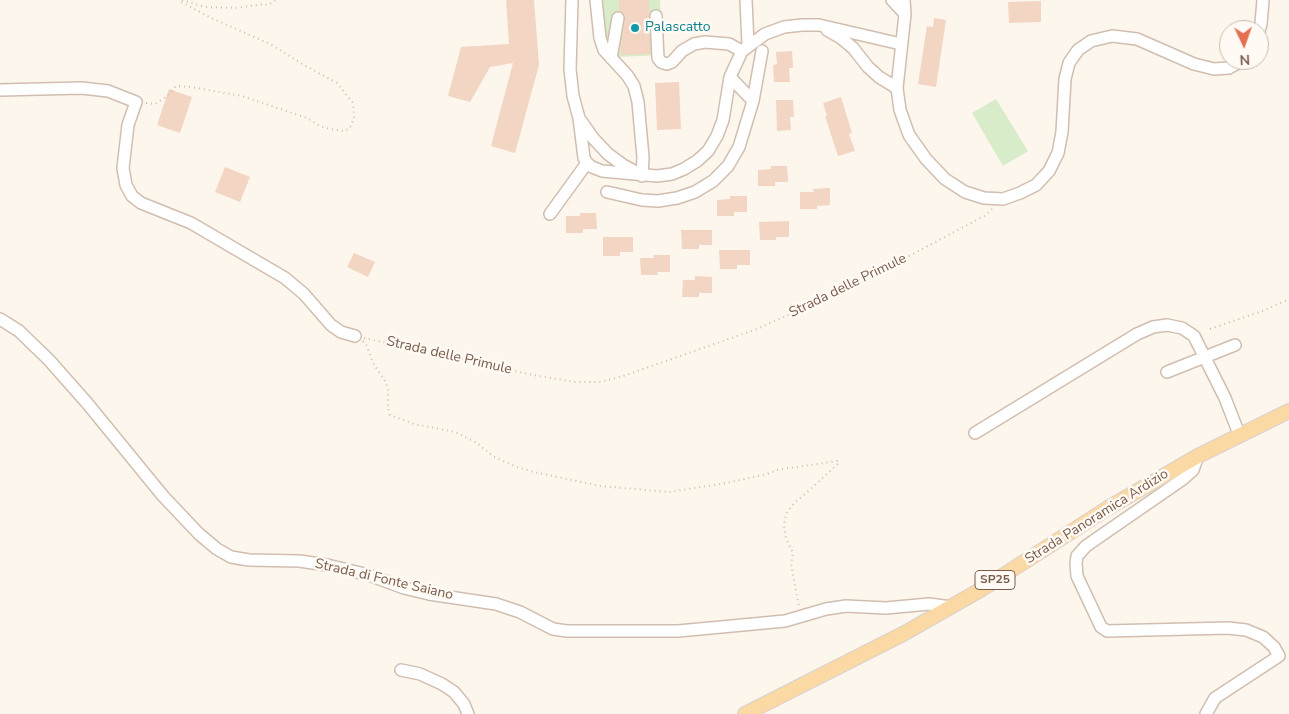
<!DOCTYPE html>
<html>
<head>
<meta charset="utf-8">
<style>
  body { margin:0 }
  #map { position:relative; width:1289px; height:714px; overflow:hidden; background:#fdf6ec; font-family:"Nunito Sans",sans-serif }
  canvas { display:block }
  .north { position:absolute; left:1219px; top:20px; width:50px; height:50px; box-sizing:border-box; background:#fffaf3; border:1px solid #cabbb1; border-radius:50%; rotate:177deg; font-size:14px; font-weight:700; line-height:20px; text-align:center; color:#7a5c4d }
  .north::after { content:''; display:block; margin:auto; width:18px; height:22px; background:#e76f51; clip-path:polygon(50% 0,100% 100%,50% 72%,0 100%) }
</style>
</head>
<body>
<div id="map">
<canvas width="1289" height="714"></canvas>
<div class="north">N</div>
</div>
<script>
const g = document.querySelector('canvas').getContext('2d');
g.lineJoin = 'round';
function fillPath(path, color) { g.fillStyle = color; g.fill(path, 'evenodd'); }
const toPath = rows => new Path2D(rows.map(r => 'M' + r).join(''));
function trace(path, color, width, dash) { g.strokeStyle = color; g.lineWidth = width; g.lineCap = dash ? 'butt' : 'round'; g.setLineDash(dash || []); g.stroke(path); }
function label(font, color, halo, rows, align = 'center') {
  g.font = font + ' "Nunito Sans",sans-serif'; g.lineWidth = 5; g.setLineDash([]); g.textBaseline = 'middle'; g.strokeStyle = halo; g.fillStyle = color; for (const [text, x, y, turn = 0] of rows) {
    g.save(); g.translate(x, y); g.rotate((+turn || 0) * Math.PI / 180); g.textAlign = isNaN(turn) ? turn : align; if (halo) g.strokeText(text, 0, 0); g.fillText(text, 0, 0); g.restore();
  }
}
fillPath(toPath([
  [602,0,660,0,663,55,617,57,610,49,606,40],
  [996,99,1028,151,1003,166,972,113]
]), '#d8ecc9');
fillPath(toPath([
  [506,0,534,0,539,65,515,153,491,146,513,63,490,67,470,102,448,96,461,47,509,44],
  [619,0,649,0,650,54,621,55,621,45,625,19,623,13,619,11],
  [1041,1,1041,22,1009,23,1008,2],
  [934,18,946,20,936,87,918,84,927,26,933,27],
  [792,51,793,68,789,68,790,82,774,82,773,65,777,64,776,52],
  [679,82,681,129,657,130,655,83],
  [169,89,192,97,180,133,157,125],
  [841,97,852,133,849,134,855,151,838,156,825,116,827,116,823,103],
  [776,100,793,100,794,117,790,117,791,130,777,131],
  [771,166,787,166,788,182,775,182,775,186,758,186,758,170,771,169],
  [225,167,250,177,240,202,215,192],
  [830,188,830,205,817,206,817,209,800,209,800,192,814,192,813,189],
  [730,196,747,196,747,212,734,212,734,216,717,216,717,200,730,199],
  [580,213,596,213,597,229,583,229,583,233,566,233,566,216,580,216],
  [789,221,789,237,776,237,776,240,760,240,759,222],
  [681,230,712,230,712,245,699,245,699,249,682,249],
  [603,237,633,237,633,252,620,252,620,256,603,256],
  [719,250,750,250,750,265,737,265,737,269,720,269],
  [354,253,375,262,368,277,347,267],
  [653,255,670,255,670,272,657,272,658,275,641,275,640,258,654,258],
  [695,276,712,277,712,293,699,293,699,297,682,297,683,280,695,280]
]), '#f3d5c3');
const minor = toPath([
  [572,0,570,69,573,96,579,118,584,158,587,163,592,167,602,171,657,176,672,174,684,169,697,161,708,151,717,136,723,120,730,77,742,51,765,34,784,27,802,25,819,25,901,44],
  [596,0,600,38,604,50,627,75,634,86,638,102,643,157,642,176],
  [746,0,748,45],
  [892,0,905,14],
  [904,0,905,14,897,88,900,110,909,135,926,159,945,179,965,192,984,198,1003,199,1020,193,1036,185,1049,171,1058,153,1062,132,1065,79,1069,63,1078,50,1091,41,1112,36,1137,39,1194,64,1214,69,1229,68,1243,60],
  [656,16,658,58,661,62,667,64,672,62,682,51,694,44,705,42,729,44,742,51],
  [827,30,841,38,853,48,868,67,879,77,897,88],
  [1259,31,1261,24,1263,0],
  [611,58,618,18],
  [730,77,753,101],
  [0,90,82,88,108,91,136,102,128,125,123,168,126,185,132,196,141,203,191,223,285,278,304,294,331,325,341,332,355,336],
  [581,121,593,138,608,154,623,165,636,172],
  [607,192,642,200,658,201,677,198,695,192,713,181,728,166,739,147,753,101,762,51],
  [550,214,587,163],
  [0,319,19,331,49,360,87,403,163,496,199,534,217,549,231,557,249,560,299,561,327,565,369,575,404,588,429,594,496,604,520,612,553,629,567,631,678,631,732,626,785,621,826,609,846,606,886,608,929,604,951,607],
  [1167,372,1235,345],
  [975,433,1137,334,1153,327,1167,325,1182,328,1194,336,1225,398,1239,434],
  [1198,456,1193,470,1183,479,1086,546,1077,556,1076,563,1077,576,1101,627,1107,631,1228,628,1246,630,1263,637,1274,647,1279,656,1215,698,1206,714],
  [401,670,420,674,442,684,454,692,464,704,468,714]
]);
const major = toPath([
  [745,714,903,634,982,589,1108,508,1198,456,1289,411]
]);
trace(minor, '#d1beb0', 14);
trace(major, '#dad1cd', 16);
trace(toPath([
  [182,0,205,7,236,8,264,4,268,5,276,0],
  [146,103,155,104,160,101,166,97,176,86,191,87,242,96,307,118,320,126,330,129,345,131,351,126,354,117,353,103,337,83,304,65,270,44,207,16,178,0],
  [1210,329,1265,310,1289,299],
  [364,338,533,375,575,382,601,382,626,375,757,329,853,286,986,215,992,209],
  [363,341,367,346,373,363,385,381,388,389,388,408,390,415,414,424,455,432,477,443,494,457,517,467,534,472,600,486,669,492,726,483,767,474,777,470,837,461,839,463,804,495,795,502,786,514,784,525,786,538,793,553,791,564,799,607]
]), '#d9b8a5', 2, [1, 4]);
trace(minor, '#fff', 11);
trace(major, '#fbd9a5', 14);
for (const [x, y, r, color] of [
  [635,28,5,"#0f9aa8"]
]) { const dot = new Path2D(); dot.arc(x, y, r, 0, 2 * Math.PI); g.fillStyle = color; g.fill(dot); trace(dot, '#fffaf3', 2); }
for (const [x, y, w] of [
  [995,580,40]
]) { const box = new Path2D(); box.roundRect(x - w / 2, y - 9.5, w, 19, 4); g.fillStyle = '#fffaf3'; g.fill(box); trace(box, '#7a5c4d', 1); }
label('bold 12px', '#7a5c4d', null, [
  ["SP25",995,580]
]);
label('14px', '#0d838f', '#fffaf3', [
  ["Palascatto",645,28]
], 'left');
label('14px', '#7a5c4d', '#fffaf3', [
  ["Strada delle Primule",848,286,-26],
  ["Strada delle Primule",449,356,13],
  ["Strada Panoramica Ardizio",1097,517,-32],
  ["Strada di Fonte Saiano",384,580,13]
]);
</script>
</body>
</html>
